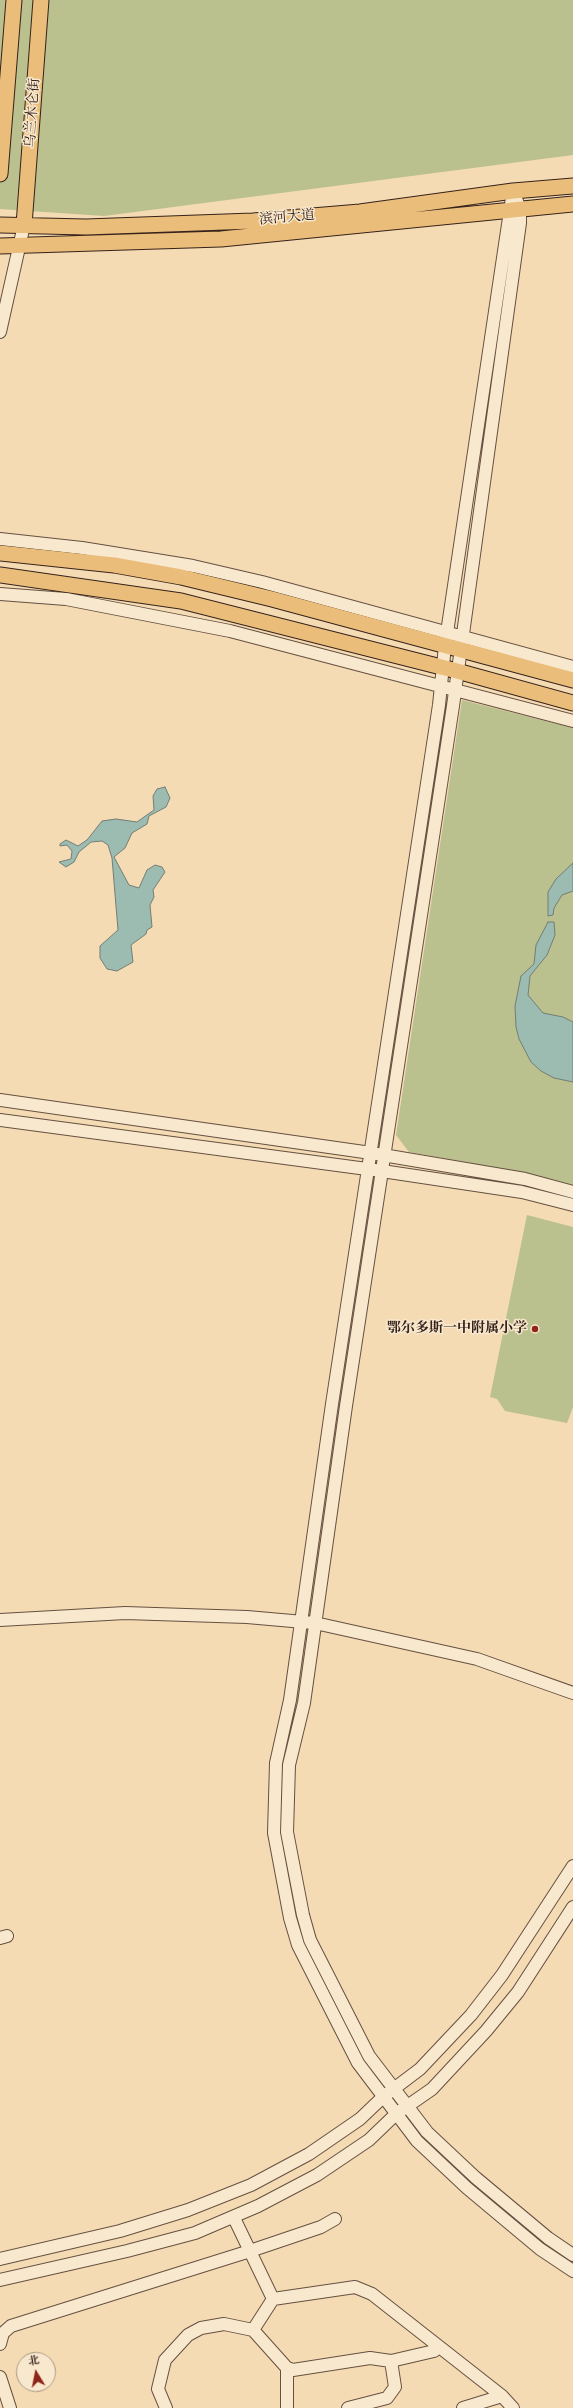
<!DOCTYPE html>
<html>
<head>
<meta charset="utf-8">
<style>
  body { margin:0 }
  #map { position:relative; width:573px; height:2408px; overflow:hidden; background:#f4dbb3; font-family:"Libre Bodoni","Noto Serif SC",serif }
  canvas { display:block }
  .north { position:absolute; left:16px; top:2352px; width:40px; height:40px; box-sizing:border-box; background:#f8e8ce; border:1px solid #aa9986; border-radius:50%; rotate:350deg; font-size:11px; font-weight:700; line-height:16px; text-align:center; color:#36221b }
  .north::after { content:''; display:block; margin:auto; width:14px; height:18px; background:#8f2418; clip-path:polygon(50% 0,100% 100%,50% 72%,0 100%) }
</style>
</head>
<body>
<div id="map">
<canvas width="573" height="2408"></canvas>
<div class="north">北</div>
</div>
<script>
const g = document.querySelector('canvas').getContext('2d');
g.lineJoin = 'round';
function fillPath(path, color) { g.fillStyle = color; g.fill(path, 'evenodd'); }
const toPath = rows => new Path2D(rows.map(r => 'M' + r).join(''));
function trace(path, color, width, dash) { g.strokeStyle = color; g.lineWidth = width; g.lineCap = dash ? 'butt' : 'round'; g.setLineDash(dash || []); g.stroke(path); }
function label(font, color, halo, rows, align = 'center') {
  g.font = font + ' "Libre Bodoni","Noto Serif SC",serif'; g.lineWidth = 3; g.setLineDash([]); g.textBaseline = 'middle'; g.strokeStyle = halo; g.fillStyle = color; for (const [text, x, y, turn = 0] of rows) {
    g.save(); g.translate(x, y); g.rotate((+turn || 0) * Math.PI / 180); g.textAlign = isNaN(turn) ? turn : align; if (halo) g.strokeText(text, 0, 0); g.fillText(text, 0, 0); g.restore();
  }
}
fillPath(toPath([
  [0,0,573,0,573,155,104,216,0,209],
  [462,700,573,728,573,1185,508,1170,409,1152,396,1135],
  [527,1215,573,1227,573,1407,567,1423,505,1411,497,1399,490,1397]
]), '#bac08e');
const water = toPath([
  [165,787,170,798,166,807,149,816,147,824,132,833,125,848,114,857,129,885,139,888,147,870,155,865,162,867,165,872,153,890,154,897,150,905,152,927,147,930,146,934,131,945,133,962,117,971,107,969,100,958,100,946,118,930,112,858,108,845,102,841,91,842,79,852,74,862,66,867,59,862,71,859,72,851,67,845,60,846,60,844,66,840,78,846,87,840,102,821,116,819,137,822,154,810,153,796,157,789,165,787],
  [573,863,573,891,562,895,554,908,553,915,548,916,548,892,556,879,573,863],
  [548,922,554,922,555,935,547,955,530,976,528,995,543,1013,563,1017,573,1022,573,1082,554,1078,541,1071,531,1062,519,1039,516,1027,515,1006,521,976,534,964,536,945,548,922]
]);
fillPath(water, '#9cbbb1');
trace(water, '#737e75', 1);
const minor = toPath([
  [0,332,24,225],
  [0,539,82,548,193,566,262,582,573,667],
  [0,594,66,599,230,631,573,721],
  [0,1100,371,1153,525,1179,573,1192],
  [0,1120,382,1171,522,1192,573,1205],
  [0,1620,125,1613,247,1617,315,1623,477,1659,573,1693],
  [0,1938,7,1936],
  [230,2218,235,2220,273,2299],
  [573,2255,548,2238,476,2178,427,2132,369,2056,310,1940,303,1915,287,1832,289,1765,304,1703,346,1406,453,706,520,223,520,209,513,191,445,646,439,705,332,1404,290,1700,276,1763,274,1833,290,1918,298,1945,358,2063,417,2141,467,2188,540,2249,573,2271],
  [0,2259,120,2231,188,2210,251,2185,309,2154,360,2119,383,2097,420,2069,471,2015,502,1975,573,1866],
  [0,2280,127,2251,195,2233,258,2206,317,2175,369,2140,396,2114,432,2089,486,2031,518,1992,573,1907],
  [253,2330,273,2299,355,2287,372,2294,502,2396,513,2408],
  [0,2344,3,2333,11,2326,250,2251,321,2227,335,2219],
  [287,2368,287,2408],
  [0,2377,10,2408],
  [166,2408,158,2389,165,2360,188,2335,201,2328,224,2324,253,2330,287,2368,293,2370,370,2358,391,2361,434,2351,438,2348],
  [348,2408,387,2398,395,2387,391,2361],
  [463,2408,502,2396]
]);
const major = toPath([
  [0,174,14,0],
  [0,225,86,227,253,221,360,212,513,191,573,186],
  [24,225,41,0],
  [0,246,221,239,573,204],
  [0,553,114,565,181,577,272,599,573,680],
  [0,575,181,601,457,671,573,703]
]);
trace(minor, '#665041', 14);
trace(major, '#36221b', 17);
trace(minor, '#f8e8ce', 12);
trace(major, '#eabe7a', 15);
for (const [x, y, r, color] of [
  [535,1329,4,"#8f2418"]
]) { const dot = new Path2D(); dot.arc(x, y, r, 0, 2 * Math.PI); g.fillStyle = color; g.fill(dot); trace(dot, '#f8e8ce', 1.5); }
label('14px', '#36221b', '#f8e8ce', [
  ["乌兰木仑街",33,113,-86],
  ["滨河大道",287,218,-5]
]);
label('bold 14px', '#36221b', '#f8e8ce', [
  ["鄂尔多斯一中附属小学",527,1329]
], 'right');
</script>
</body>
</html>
